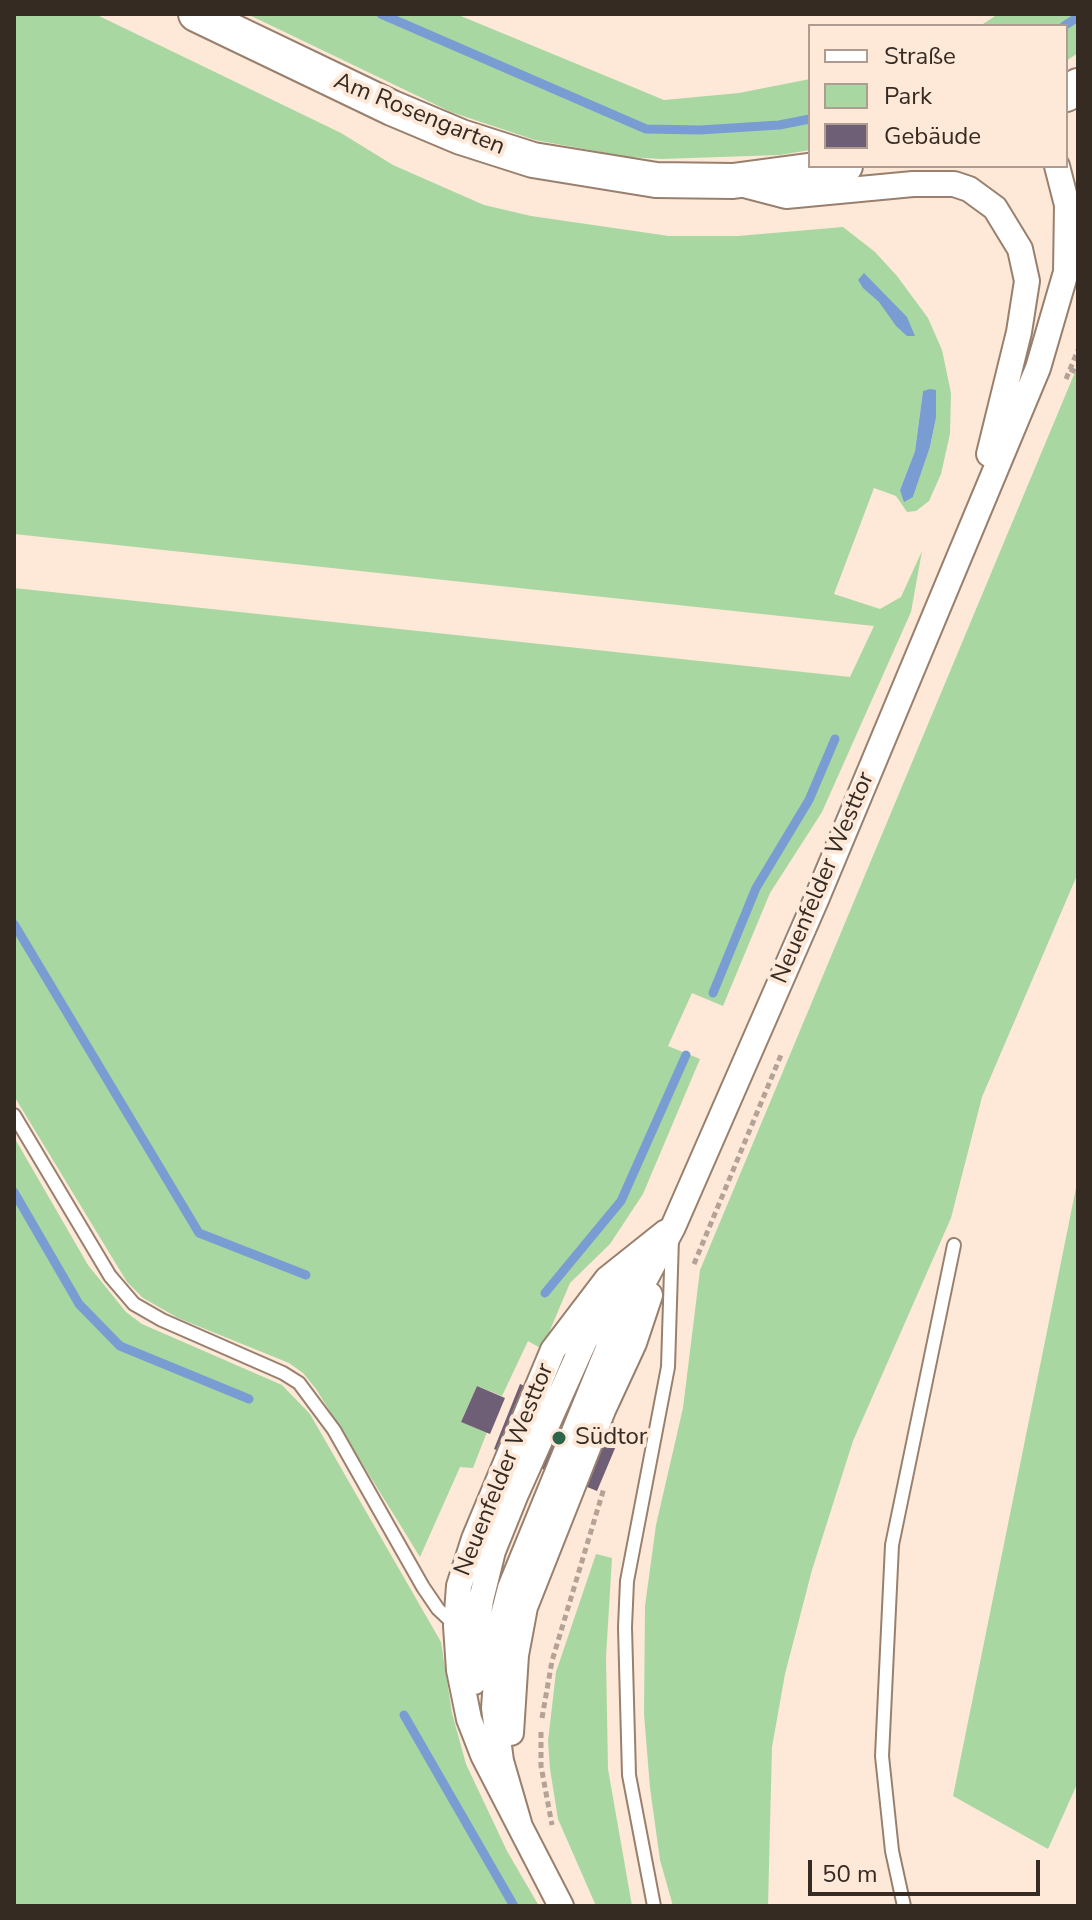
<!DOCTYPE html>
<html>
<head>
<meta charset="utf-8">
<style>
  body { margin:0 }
  #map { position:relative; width:1092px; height:1920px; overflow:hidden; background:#fee8d8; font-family:"Nunito Sans",sans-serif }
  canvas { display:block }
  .frame { position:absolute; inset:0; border:16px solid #352b23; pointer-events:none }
  .legend { position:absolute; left:808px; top:24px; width:260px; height:144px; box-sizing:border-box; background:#fee8d8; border:2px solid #ae9c90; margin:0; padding:10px 14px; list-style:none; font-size:24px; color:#352b23 }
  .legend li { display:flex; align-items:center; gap:16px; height:40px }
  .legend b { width:40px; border:2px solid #ae9c90 }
  .scale { position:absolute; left:808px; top:1860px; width:232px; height:36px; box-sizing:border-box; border:4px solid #352b23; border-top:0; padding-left:10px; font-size:24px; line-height:28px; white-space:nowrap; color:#352b23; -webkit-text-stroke:6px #fee8d8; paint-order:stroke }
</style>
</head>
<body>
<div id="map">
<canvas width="1092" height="1920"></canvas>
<div class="frame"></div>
<ul class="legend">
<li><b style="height:10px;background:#fff"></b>Straße</li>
<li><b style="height:22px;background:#a9d7a1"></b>Park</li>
<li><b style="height:22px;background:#6e5f76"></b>Gebäude</li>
</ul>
<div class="scale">50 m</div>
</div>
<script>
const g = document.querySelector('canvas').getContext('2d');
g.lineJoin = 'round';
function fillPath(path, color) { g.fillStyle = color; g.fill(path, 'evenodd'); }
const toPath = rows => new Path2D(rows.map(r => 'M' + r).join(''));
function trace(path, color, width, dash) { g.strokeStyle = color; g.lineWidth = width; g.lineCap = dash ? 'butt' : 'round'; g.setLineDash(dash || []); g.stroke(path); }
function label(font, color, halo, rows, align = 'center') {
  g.font = font + ' "Nunito Sans",sans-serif'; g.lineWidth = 8; g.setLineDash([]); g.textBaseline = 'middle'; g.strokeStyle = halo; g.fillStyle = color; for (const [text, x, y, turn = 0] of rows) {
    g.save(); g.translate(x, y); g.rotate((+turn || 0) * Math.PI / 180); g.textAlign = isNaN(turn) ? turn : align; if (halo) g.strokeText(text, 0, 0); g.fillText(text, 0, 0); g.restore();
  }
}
fillPath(toPath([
  [14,14,95,14,341,133,393,165,484,205,531,216,669,236,738,236,843,227,875,252,897,276,928,318,942,350,951,393,950,434,941,474,929,501,916,511,907,512,896,496,874,488,834,594,880,609,901,597,922,551,911,612,822,812,770,893,723,1006,692,993,668,1046,700,1059,643,1194,610,1244,570,1283,542,1349,528,1341,502,1396,477,1386,461,1422,487,1432,473,1468,460,1467,420,1557,316,1389,303,1373,289,1363,178,1318,143,1298,127,1282,14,1096,14,588,850,677,874,626,14,534],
  [935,390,936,418,930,447,913,497,900,490,915,451,923,391],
  [247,14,456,14,664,100,739,93,810,79,810,150,780,155,661,159,628,157,535,140,451,112],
  [998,14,1078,14,1078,53,1066,61,1066,26,980,26],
  [1078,365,1078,873,982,1097,951,1218,853,1441,812,1570,785,1674,772,1747,768,1906,673,1906,660,1860,650,1788,644,1714,645,1606,656,1525,683,1408,700,1270],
  [14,1137,88,1265,126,1312,142,1324,282,1385,310,1414,441,1642,452,1713,466,1764,507,1851,539,1906,14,1906],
  [1078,1178,1078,1782,1048,1849,953,1796],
  [596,1554,612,1558,606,1657,608,1769,632,1906,596,1906,558,1819,550,1769,548,1741,556,1672]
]), '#a9d7a1');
fillPath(toPath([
  [864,273,907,317,915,336,907,336,896,326,879,302,863,288,858,280],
  [930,389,936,390,936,418,930,447,913,497,904,502,900,490,915,451,923,391]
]), '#799dd3');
trace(toPath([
  [381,14,646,129,700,130,779,125,810,119],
  [1064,26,1078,17],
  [14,924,199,1233,306,1275],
  [713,993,756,888,809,800,835,739],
  [14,1192,79,1304,120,1346,249,1399],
  [545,1293,621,1201,686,1055],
  [404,1715,514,1906]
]), '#799dd3', 9);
fillPath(toPath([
  [520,1384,624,1427,597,1491,494,1449],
  [477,1386,505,1398,490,1434,461,1422]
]), '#6e5f76');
const lane = toPath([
  [14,1115,110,1276,134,1304,162,1320,283,1373,299,1383,334,1430,423,1587,438,1609,457,1627],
  [654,1906,629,1775,625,1627,627,1581,668,1367,672,1238],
  [904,1906,892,1851,882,1756,892,1545,954,1245]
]);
const street = toPath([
  [740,184,786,196,913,184,954,184,969,189,995,208,1020,249,1027,281,1019,332,989,454],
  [474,1682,475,1641,481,1600,493,1551,516,1494,585,1340,641,1266],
  [511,1733,516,1655,525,1607,603,1410,634,1343,650,1295],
  [519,1823,501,1761,494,1708,500,1627,510,1588,607,1351,673,1227,816,900,1038,368,1066,272,1067,205,1057,166],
  [561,1906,483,1755,469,1719,459,1670,456,1626,459,1586,474,1539,553,1350,607,1279,666,1232]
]);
const secondary = toPath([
  [196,14,392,108,461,137,533,160,656,180,733,181,845,166],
  [1066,94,1078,86]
]);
trace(lane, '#99806e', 16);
trace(street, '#99806e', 28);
trace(secondary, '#99806e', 38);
trace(toPath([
  [1070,369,1078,373],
  [1066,379,1078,350],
  [694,1264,781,1055],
  [542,1718,552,1661,604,1488],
  [541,1732,541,1766,552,1825]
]), '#b3a295', 5, [6, 4]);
trace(lane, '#fff', 12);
trace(street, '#fff', 24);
trace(secondary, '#fff', 34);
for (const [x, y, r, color] of [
  [559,1438,8,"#2e644a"]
]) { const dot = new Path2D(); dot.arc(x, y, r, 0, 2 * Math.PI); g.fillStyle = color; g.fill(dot); trace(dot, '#fee8d8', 3); }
label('24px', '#352b23', '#fee8d8', [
  ["Am Rosengarten",419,115,22],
  ["Neuenfelder Westtor",824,878,-67],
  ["Neuenfelder Westtor",505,1470,-68]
]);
label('24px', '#352b23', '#fee8d8', [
  ["Südtor",575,1438]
], 'left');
</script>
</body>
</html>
